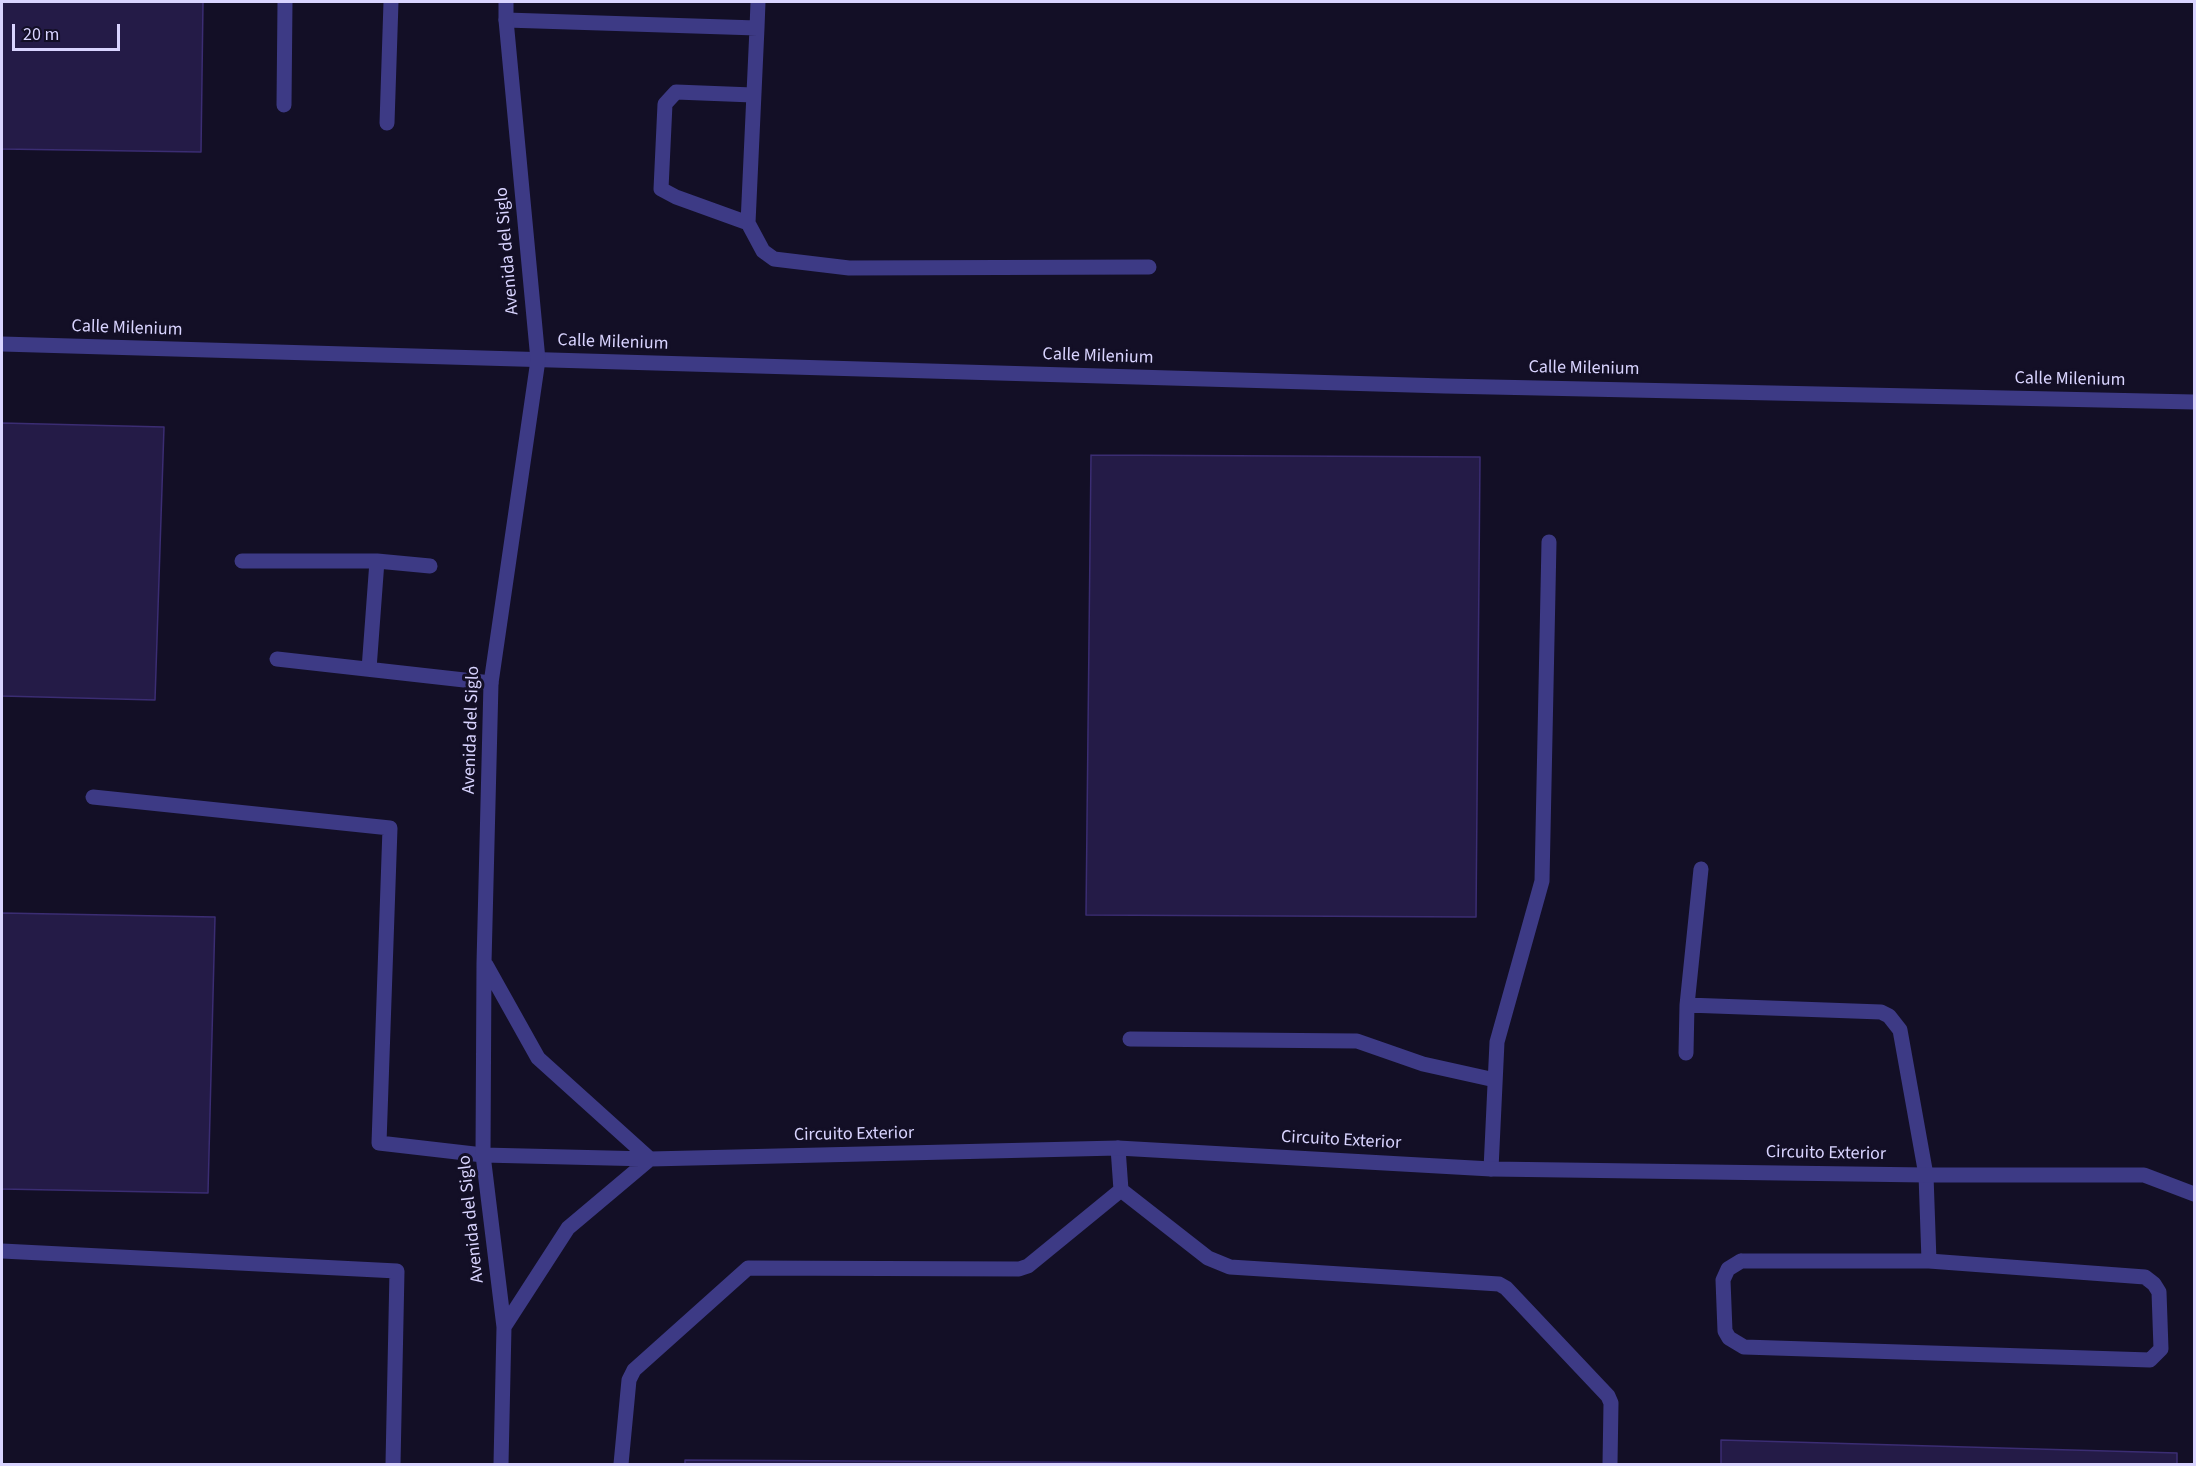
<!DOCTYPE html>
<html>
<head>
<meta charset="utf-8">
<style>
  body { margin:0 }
  #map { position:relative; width:2196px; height:1466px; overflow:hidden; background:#130f26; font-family:"Source Sans 3",sans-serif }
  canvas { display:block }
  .frame { position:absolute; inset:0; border:3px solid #d9d4ff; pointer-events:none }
  .scale { position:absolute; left:12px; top:24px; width:108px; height:27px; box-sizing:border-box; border:3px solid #d9d4ff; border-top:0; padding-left:8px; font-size:18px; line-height:21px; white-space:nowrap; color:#d9d4ff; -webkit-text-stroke:4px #130f26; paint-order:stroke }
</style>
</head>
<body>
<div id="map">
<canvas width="2196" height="1466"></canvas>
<div class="frame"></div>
<div class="scale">20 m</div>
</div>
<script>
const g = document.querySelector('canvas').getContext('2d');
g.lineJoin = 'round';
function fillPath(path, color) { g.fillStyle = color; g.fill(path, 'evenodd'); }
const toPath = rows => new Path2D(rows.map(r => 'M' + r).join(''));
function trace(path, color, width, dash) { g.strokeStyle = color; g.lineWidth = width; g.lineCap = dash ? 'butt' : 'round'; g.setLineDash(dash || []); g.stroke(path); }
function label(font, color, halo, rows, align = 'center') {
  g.font = font + ' "Source Sans 3",sans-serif'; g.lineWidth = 6; g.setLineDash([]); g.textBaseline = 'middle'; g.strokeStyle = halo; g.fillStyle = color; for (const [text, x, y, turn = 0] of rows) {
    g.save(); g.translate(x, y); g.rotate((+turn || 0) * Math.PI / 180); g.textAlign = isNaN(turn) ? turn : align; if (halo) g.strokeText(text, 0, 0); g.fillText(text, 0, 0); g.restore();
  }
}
const building = toPath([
  [2,2,203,2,201,152,2,149,2,2],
  [2,423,164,427,155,700,2,696,2,423],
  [1091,455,1480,457,1476,917,1086,915,1091,455],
  [2,913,215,917,208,1193,2,1189,2,913],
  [1721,1440,2177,1453,2177,1464,1721,1464,1721,1440],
  [685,1460,1368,1464,685,1464,685,1460]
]);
fillPath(building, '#241b47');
trace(building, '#3b2d73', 1.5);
trace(toPath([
  [506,20,757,28,758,2],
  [757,28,748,223,763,251,774,259,849,268,1149,267],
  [284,105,285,2],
  [387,123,391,2],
  [748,223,676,197,661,189,665,104,676,92,753,95],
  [2,344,1445,386,2194,402],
  [242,561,377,561,369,669],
  [377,561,430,566],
  [277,659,491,683],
  [93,797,390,828,379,1143,483,1155],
  [1687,1005,1881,1012,1889,1016,1900,1030,1926,1175,1929,1261],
  [1130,1039,1357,1041,1423,1064,1495,1080],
  [1686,1053,1687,1005,1701,869],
  [1118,1148,1121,1190,1208,1258,1230,1267,1499,1284,1506,1288,1608,1396,1611,1403,1610,1464],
  [1491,1169,1497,1042,1542,881,1549,542],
  [2,1251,397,1271,393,1464],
  [1741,1261,1929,1261,2145,1277,2154,1284,2159,1292,2161,1349,2150,1360,1744,1347,1729,1338,1725,1331,1723,1280,1728,1269,1741,1261],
  [621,1464,629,1380,634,1370,748,1268,1019,1269,1028,1266,1121,1190]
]), '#3d3a85', 15);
trace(toPath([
  [486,965,538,1058,650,1159,568,1228,504,1327],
  [483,1155,650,1159,1118,1148,1491,1169,1926,1175,2144,1175,2194,1194],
  [501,1464,504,1327,483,1155,484,963,491,683,538,360,506,20,506,2]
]), '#3d3a85', 15);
label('18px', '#d9d4ff', '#130f26', [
  ["Avenida del Siglo",508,251,-95],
  ["Calle Milenium",127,329,2],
  ["Calle Milenium",613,343,2],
  ["Calle Milenium",1098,357,2],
  ["Calle Milenium",1584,369,1],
  ["Calle Milenium",2070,380,1],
  ["Avenida del Siglo",472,730,-88],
  ["Circuito Exterior",854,1135,-1],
  ["Circuito Exterior",1341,1141,3],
  ["Circuito Exterior",1826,1154,1],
  ["Avenida del Siglo",472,1219,-96]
]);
</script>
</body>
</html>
